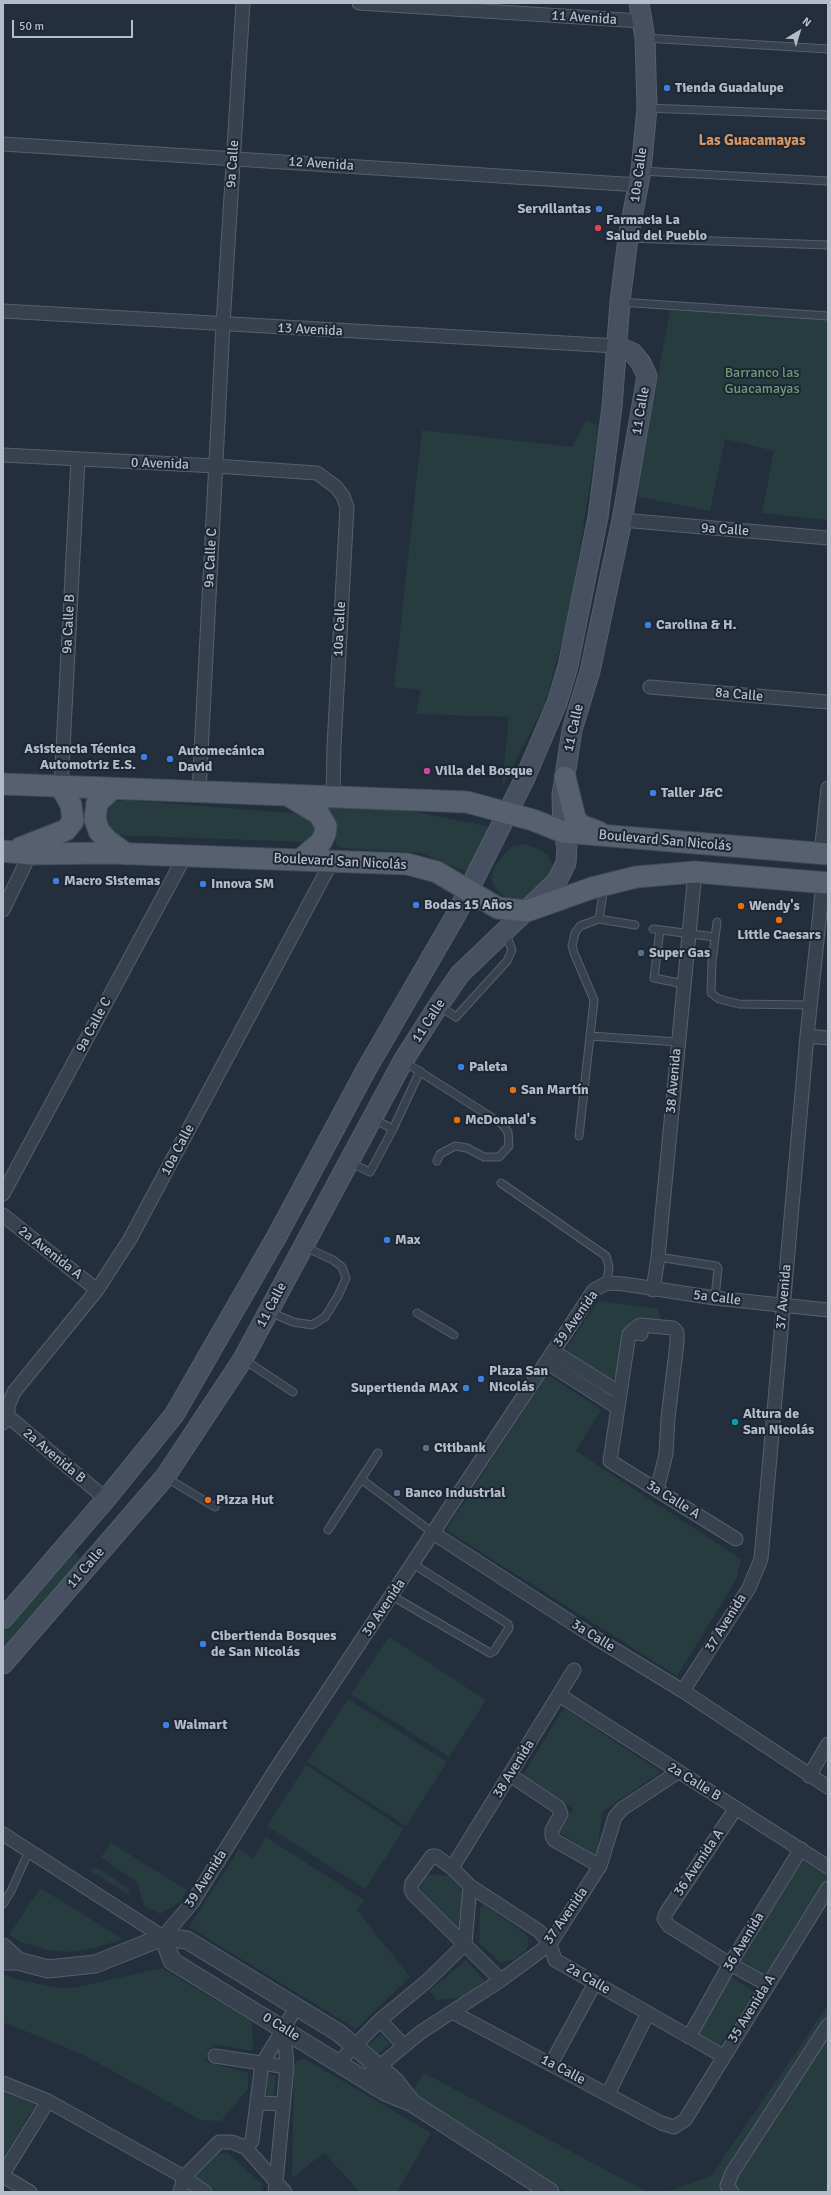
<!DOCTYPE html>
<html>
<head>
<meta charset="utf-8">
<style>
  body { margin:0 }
  #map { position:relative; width:831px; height:2195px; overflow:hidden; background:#242f3e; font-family:Signika,sans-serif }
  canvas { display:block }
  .frame { position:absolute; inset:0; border:4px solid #b4bcc9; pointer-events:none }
  .north { position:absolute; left:779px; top:12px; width:40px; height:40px; -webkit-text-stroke:3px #1d2633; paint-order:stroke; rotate:38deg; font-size:11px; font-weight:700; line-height:16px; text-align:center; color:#b4bcc9 }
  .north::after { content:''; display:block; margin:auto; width:14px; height:18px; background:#b4bcc9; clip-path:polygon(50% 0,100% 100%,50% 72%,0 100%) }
  .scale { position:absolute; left:12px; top:20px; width:121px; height:18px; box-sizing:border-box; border:2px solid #b4bcc9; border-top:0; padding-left:5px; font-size:12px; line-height:14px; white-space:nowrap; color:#b4bcc9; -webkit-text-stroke:3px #1d2633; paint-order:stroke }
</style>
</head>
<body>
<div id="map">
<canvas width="831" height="2195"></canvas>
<div class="frame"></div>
<div class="north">N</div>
<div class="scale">50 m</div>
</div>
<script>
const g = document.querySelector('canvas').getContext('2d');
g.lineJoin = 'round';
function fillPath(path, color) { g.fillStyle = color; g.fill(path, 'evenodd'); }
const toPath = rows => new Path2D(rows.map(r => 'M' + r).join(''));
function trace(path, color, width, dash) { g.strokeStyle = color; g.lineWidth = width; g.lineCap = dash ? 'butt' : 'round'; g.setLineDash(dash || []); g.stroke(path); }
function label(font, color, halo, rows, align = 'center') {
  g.font = font + ' Signika,sans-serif'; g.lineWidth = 4; g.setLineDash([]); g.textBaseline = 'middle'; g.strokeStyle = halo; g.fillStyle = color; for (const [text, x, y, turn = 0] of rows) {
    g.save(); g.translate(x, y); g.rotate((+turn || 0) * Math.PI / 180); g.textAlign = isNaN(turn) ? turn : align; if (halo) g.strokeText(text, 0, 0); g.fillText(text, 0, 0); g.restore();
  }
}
fillPath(toPath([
  [670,310,828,320,828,520,762,513,774,451,725,439,710,511,636,496],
  [586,420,599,426,570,611,545,704,502,787,509,717,416,714,421,690,394,687,422,430,572,447],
  [125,800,303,814,312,820,316,828,312,839,306,842,113,835,106,827,105,816,108,809,113,803],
  [327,806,405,810,486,826,490,831,467,872,421,853,341,848,336,844,335,819],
  [523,844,537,848,548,855,553,866,548,879,537,891,522,901,513,901,504,896,495,888,492,881,493,869,506,852,513,846],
  [598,1301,658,1309,661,1321,622,1341,616,1376,608,1381,564,1352],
  [547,1374,601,1410,576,1451,741,1559,736,1580,677,1676,446,1530],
  [74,1551,83,1563,3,1652,3,1632],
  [389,1637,486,1700,449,1757,351,1694],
  [348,1699,447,1762,406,1826,307,1762],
  [564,1708,661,1772,602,1812,597,1856,559,1832,573,1809,522,1776],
  [306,1765,404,1829,365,1889,267,1826],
  [266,1837,364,1900,357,1910,410,1977,356,2029,189,1927,239,1849,253,1858],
  [111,1843,187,1890,180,1902,160,1914,144,1905,137,1882,101,1857],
  [803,1860,828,1876,828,1883,765,1980,739,1964],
  [97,1868,128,1888,130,1895,89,1870],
  [424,1874,449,1876,462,1891,462,1926,454,1926,419,1890],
  [40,1888,123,1939,98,1947,73,1952,47,1950,21,1942,9,1935],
  [483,1904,526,1934,528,1940,528,1946,525,1951,516,1959,501,1963,479,1943,480,1909],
  [466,1960,484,1981,464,1997,437,2000,429,1991],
  [162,1968,252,2022,253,2051,214,2044,204,2061,248,2073,248,2089,221,2121,201,2120,82,2054,3,2022,3,1974,13,1978,57,1988,73,1988],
  [731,1977,755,1992,718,2048,695,2036],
  [828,2005,828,2192,666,2192,711,2176],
  [381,2034,390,2044,375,2057,366,2046],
  [305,2059,431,2133,397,2192,360,2192,324,2153,292,2178,294,2071,297,2061],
  [424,2073,647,2192,566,2192,410,2095],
  [268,2074,276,2075,274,2097,266,2097],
  [3,2090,35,2105,3,2160],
  [228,2153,262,2184,261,2192,213,2192,194,2179,194,2171,212,2154]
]), '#263c3f');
const service = toPath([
  [645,38,828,49],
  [647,108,828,115],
  [641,171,828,181],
  [628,238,828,245],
  [620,302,828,316],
  [599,919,604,887],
  [717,922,712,962,711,993,719,999,739,1004,810,1005],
  [653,929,715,937],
  [660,930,654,978,684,984],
  [439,1006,456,1017,507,961,512,950,505,932],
  [590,1036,678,1042],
  [403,1061,502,1124,508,1132,509,1146,499,1157,484,1157,467,1148,455,1146,440,1154,437,1161],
  [374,1119,393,1129],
  [579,1136,594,1000,574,953,572,946,575,933,580,926,599,919,635,925],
  [349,1162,370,1172,393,1129,420,1071],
  [501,1183,606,1256,609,1267,607,1283],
  [658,1257,716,1266,718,1268,715,1298],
  [270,1312,293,1322,312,1325,325,1317,338,1296,346,1278,342,1267,333,1260,303,1246],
  [417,1313,454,1335],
  [243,1359,293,1392],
  [165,1477,215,1507],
  [361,1479,433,1533],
  [328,1530,378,1453],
  [392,1596,490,1653,494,1651,509,1628,508,1624,413,1564],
  [3,1904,11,1891,29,1851]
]);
const minor = toPath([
  [359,3,641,21],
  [3,144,639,185],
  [3,311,617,346],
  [3,455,216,466,317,473,336,487,343,496,347,507,334,746,333,796],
  [622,520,828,538],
  [650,687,828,702],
  [61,787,78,460],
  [199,792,223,325,243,3],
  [821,853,828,788],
  [3,910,30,854],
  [807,1036,828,1038],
  [3,1194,185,856],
  [3,1215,97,1290],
  [653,1290,658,1257,695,872],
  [631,1332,640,1325,673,1328,677,1332,677,1343,668,1418,666,1454,657,1490],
  [641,1334,631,1332,629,1334,610,1461,736,1539],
  [553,1351,620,1393],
  [546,1362,618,1408],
  [3,1412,106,1499],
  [3,1423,8,1417,8,1406,14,1392,97,1290,130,1239,332,861],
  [433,1533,594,1637,683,1691,828,1787],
  [683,1691,749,1588,761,1559,807,1036,823,883],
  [559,1695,828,1867],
  [510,1775,558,1807,561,1814,552,1830,552,1836,554,1840,600,1866],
  [809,1776,828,1744],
  [736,1808,666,1913,664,1919,669,1926,730,1964,768,1985],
  [3,1834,163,1937,192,1903,274,1772,594,1290,607,1283,624,1284,715,1298,828,1310],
  [452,1868,574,1670],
  [501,1980,413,1894,411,1889,412,1883,432,1856,436,1856,452,1868,470,1886,539,1931,550,1944,555,1960,723,2056],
  [452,2012,661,2123,674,2127,685,2120,828,1888],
  [380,2020,404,2046],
  [689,2037,730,1964,801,1849],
  [215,2056,287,2067],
  [338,2063,380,2020,426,1982,465,1944,470,1886],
  [551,2064,595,1983],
  [364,2079,421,2032,501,1980,550,1944,600,1866,615,1817,622,1809,678,1772],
  [3,2083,48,2101,184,2177,205,2192],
  [608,2094,648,2013],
  [258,2103,283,2104],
  [246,2148,285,2192],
  [3,2174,48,2101],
  [3,2176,30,2192],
  [180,2192,184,2177,219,2142,232,2142,246,2148,252,2141,262,2064,297,2006],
  [275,2192,287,2067,284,2029],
  [732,2192,727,2186,732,2173,828,2025]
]);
const tertiary = toPath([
  [163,1937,172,1961,385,2092,412,2103,550,2192],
  [3,1947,18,1961],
  [3,1961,18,1961,48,1969,95,1964,163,1937,187,1940,339,2033,395,2081,412,2103]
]);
const secondary = toPath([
  [3,1619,106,1499,174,1415,277,1236,366,1070,457,913,525,778,557,703,568,666,598,517,612,407,620,302,628,238,641,171,647,108,645,38,639,3],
  [3,1664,165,1477,243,1359,403,1061,438,1006,460,974,557,881,566,863,567,846,563,832,562,795,572,730,590,671,622,520,647,376,641,363,633,353,617,346]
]);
const primary = toPath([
  [565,777,575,818,580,825,599,832],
  [3,784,467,802,533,820,563,832,828,854],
  [112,789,97,803,95,819,99,831,107,840,126,854],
  [289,796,319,814,326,826,325,834,321,842,300,860],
  [20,848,66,830,73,821,71,805,61,787],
  [3,851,30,854,109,853,407,864,437,872,498,908,527,911,592,888,636,877,695,872,828,883]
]);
trace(service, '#565f6c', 9);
trace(minor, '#565f6c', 15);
trace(tertiary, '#565f6c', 19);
trace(secondary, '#565f6c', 21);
trace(primary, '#414a57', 23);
trace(service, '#38414e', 7);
trace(minor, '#38414e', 13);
trace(tertiary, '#38414e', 17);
trace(secondary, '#465061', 19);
trace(primary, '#56606e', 21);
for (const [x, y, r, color] of [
  [667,88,4,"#3f7fe0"],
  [599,209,4,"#3f7fe0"],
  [598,228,4,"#e0444e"],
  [648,625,4,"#3f7fe0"],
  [144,757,4,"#3f7fe0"],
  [170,759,4,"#3f7fe0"],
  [427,771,4,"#d1479c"],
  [653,793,4,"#3f7fe0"],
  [56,881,4,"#3f7fe0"],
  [203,884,4,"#3f7fe0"],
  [416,905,4,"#3f7fe0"],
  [741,906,4,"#e8710a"],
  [779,920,4,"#e8710a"],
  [641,953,4,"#5c6f8a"],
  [461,1067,4,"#3f7fe0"],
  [513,1090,4,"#e8710a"],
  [457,1120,4,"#e8710a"],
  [387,1240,4,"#3f7fe0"],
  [481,1379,4,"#3f7fe0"],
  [466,1388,4,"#3f7fe0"],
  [735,1422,4,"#0f9aa8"],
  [426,1448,4,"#5c6f8a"],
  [397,1493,4,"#5c6f8a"],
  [208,1500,4,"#e8710a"],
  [203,1644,4,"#3f7fe0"],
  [166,1725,4,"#3f7fe0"]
]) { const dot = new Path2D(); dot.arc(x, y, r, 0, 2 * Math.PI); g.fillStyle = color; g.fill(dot); trace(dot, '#1d2633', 1.5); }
label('14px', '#b4bcc9', '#1d2633', [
  ["11 Avenida",584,18,4],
  ["9a Calle",233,164,-86],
  ["12 Avenida",321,164,4],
  ["10a Calle",639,175,-82],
  ["13 Avenida",310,330,3],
  ["11 Calle",641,411,-80],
  ["0 Avenida",160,464,2],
  ["9a Calle",725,530,4],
  ["9a Calle C",211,558,-87],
  ["9a Calle B",69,624,-87],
  ["10a Calle",340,629,-87],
  ["8a Calle",739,695,5],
  ["11 Calle",574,728,-77],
  ["Boulevard San Nicolás",665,841,5],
  ["Boulevard San Nicolás",340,862,3],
  ["11 Calle",429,1021,-57],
  ["9a Calle C",94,1025,-62],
  ["38 Avenida",674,1081,-85],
  ["10a Calle",178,1150,-62],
  ["2a Avenida A",50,1253,38],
  ["37 Avenida",784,1297,-85],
  ["5a Calle",717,1298,7],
  ["11 Calle",272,1305,-62],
  ["39 Avenida",576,1319,-54],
  ["2a Avenida B",54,1456,40],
  ["3a Calle A",673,1500,32],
  ["11 Calle",86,1568,-49],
  ["39 Avenida",384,1608,-56],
  ["37 Avenida",726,1623,-58],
  ["3a Calle",593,1636,32],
  ["38 Avenida",514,1769,-58],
  ["2a Calle B",694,1782,32],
  ["36 Avenida A",699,1863,-56],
  ["39 Avenida",206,1879,-57],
  ["37 Avenida",566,1916,-55],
  ["36 Avenida",744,1942,-59],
  ["2a Calle",588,1979,30],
  ["35 Avenida A",752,2009,-58],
  ["0 Calle",281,2027,32],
  ["1a Calle",563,2070,28]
]);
label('bold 14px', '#b4bcc9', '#1d2633', [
  ["Tienda Guadalupe",675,88],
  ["Servillantas",591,209,"right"],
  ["Farmacia La",606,220],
  ["Salud del Pueblo",606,236],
  ["Carolina & H.",656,625],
  ["Asistencia Técnica",136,749,"right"],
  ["Automotriz E.S.",136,765,"right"],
  ["Automecánica",178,751],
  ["David",178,767],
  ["Villa del Bosque",435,771],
  ["Taller J&C",661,793],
  ["Macro Sistemas",64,881],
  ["Innova SM",211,884],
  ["Bodas 15 Años",424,905],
  ["Wendy's",749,906],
  ["Little Caesars",779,935,"center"],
  ["Super Gas",649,953],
  ["Paleta",469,1067],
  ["San Martín",521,1090],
  ["McDonald's",465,1120],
  ["Max",395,1240],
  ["Plaza San",489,1371],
  ["Nicolás",489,1387],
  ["Supertienda MAX",458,1388,"right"],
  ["Altura de",743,1414],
  ["San Nicolás",743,1430],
  ["Citibank",434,1448],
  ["Banco Industrial",405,1493],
  ["Pizza Hut",216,1500],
  ["Cibertienda Bosques",211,1636],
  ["de San Nicolás",211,1652],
  ["Walmart",174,1725]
], 'left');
label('14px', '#6b9a76', '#1d2633', [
  ["Barranco las",762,373],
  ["Guacamayas",762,389]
]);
label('bold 15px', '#d59563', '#1d2633', [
  ["Las Guacamayas",752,141]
]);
</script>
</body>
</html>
